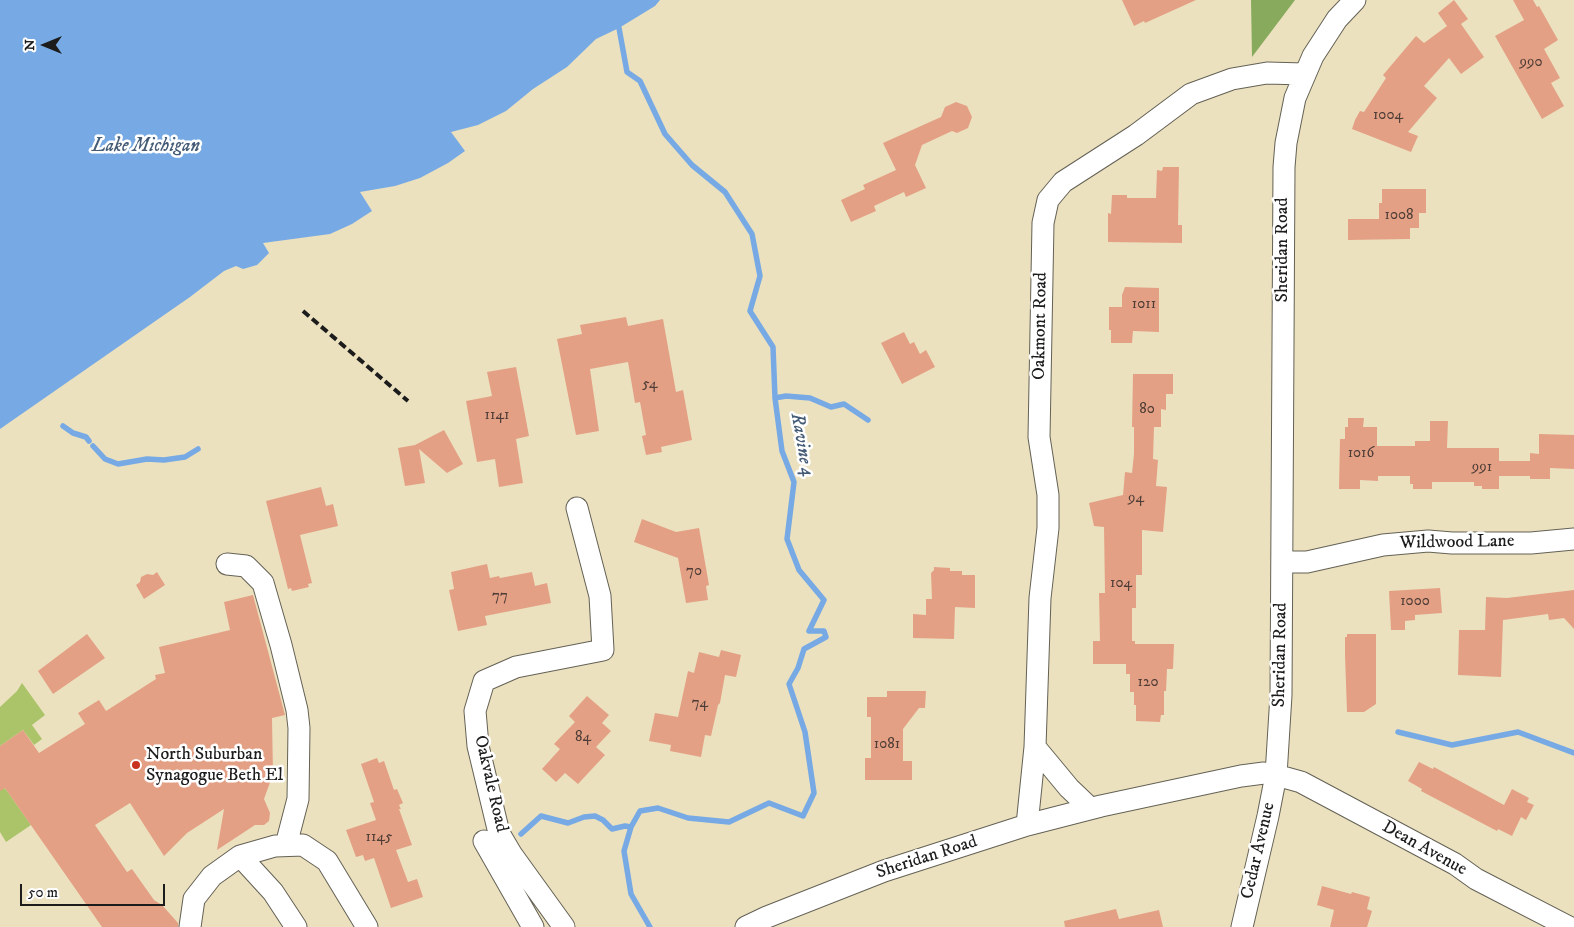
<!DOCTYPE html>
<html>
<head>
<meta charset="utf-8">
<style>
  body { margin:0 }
  #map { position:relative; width:1574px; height:927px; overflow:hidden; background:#ebe1bf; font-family:"IM FELL DW Pica",serif }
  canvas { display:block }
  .north { position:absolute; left:20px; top:20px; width:50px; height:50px; -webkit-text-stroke:4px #fff; paint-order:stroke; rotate:270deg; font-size:14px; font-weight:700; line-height:20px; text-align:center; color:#1c1c1c }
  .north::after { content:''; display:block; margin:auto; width:18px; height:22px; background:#1c1c1c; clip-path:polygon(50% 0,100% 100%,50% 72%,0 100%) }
  .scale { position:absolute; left:20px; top:884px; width:145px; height:22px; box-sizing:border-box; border:2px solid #1c1c1c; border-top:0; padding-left:6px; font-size:15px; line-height:18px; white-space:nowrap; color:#1c1c1c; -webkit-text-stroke:4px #fff; paint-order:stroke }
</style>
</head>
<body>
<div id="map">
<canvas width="1574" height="927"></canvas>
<div class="north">N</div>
<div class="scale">50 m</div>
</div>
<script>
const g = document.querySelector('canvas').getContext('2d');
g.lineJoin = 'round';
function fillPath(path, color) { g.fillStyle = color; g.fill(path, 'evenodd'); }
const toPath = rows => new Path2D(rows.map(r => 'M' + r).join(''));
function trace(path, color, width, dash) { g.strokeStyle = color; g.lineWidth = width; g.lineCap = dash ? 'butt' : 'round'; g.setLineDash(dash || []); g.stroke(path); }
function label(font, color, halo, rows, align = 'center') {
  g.font = font + ' "IM FELL DW Pica",serif'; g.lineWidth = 5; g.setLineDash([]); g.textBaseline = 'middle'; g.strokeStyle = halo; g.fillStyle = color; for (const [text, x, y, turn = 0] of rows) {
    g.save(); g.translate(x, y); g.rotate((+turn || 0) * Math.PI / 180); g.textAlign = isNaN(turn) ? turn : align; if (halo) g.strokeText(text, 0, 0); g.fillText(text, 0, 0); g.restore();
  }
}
fillPath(toPath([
  [22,683,45,715,32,725,42,739,34,745,23,730,0,746,0,707,17,691],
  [0,784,3,789,5,788,31,825,6,842,0,832]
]), '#abc469');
fillPath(toPath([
  [1251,0,1295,0,1252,57]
]), '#88aa5d');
fillPath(toPath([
  [0,0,660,0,655,6,619,28,596,39,567,67,533,89,506,111,478,125,451,132,465,151,448,163,420,178,395,186,360,192,372,211,352,224,330,234,263,243,269,253,257,265,243,269,236,266,224,271,190,297,0,429]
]), '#77aae4');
trace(toPath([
  [619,28,627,72,640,81,665,134,692,165,725,192,752,234,760,276,750,311,773,347,775,398,782,451,794,482,787,539,799,570,824,600,809,631,824,631,826,637,804,649,798,668,789,684,805,732,814,793,803,816,769,803,729,822,688,818,658,808,640,811,631,827,624,851,631,894,650,927],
  [775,398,786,396,810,398,831,407,844,404,868,420],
  [63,426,73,433,86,437,89,441],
  [93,446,105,459,118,464,147,459,164,460,185,457,198,449],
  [1398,732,1452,745,1518,732,1574,753],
  [521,834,541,816,568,823,584,817,595,816,603,820,612,829,625,826,631,827]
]), '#77aae4', 5.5);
fillPath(toPath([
  [1122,0,1196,0,1145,23,1144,21,1134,26],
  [1454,0,1468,19,1461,24,1484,57,1461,74,1449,58,1424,86,1437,98,1408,132,1418,136,1411,152,1352,129,1355,120,1360,111,1364,112,1386,78,1383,75,1416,36,1424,43,1447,26,1438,13],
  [1513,0,1533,0,1537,7,1539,6,1558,40,1544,49,1560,78,1551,83,1564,106,1542,119,1495,36,1524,20],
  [956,102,967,106,972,117,968,128,957,133,952,131,922,145,915,165,926,188,906,197,904,192,874,206,876,211,851,222,841,200,865,189,863,185,896,170,883,143,941,117,945,107],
  [1163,167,1179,167,1178,225,1182,225,1182,243,1108,242,1108,213,1111,214,1112,195,1127,195,1127,198,1156,198,1157,170,1162,171],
  [1382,189,1426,189,1426,213,1419,213,1419,228,1410,228,1410,239,1348,240,1348,219,1379,219,1379,203,1382,203],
  [1125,287,1159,288,1159,332,1133,331,1132,343,1111,343,1111,330,1109,330,1109,307,1122,307,1122,295],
  [626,317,628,326,663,319,676,392,683,390,692,440,661,447,662,452,646,455,642,436,646,435,640,402,635,403,628,362,590,369,599,431,576,435,557,339,582,334,580,325],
  [904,332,910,344,914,342,920,354,926,350,935,367,902,384,881,343],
  [516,367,529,436,516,439,523,483,499,487,495,459,477,462,466,401,492,396,487,372],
  [1133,374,1173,374,1173,394,1166,394,1166,410,1161,409,1161,427,1154,427,1153,459,1158,460,1156,486,1167,487,1163,532,1142,530,1142,575,1136,575,1136,608,1132,608,1132,641,1135,641,1135,644,1174,644,1173,669,1167,669,1166,691,1164,691,1164,715,1161,715,1160,722,1136,721,1136,705,1134,705,1134,692,1130,692,1130,674,1126,674,1126,664,1093,664,1093,641,1100,641,1099,593,1105,593,1104,527,1094,526,1089,503,1123,495,1125,472,1132,473,1134,454,1134,427,1132,427],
  [1348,418,1364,418,1363,427,1377,427,1377,446,1415,446,1415,441,1430,441,1430,421,1448,421,1447,448,1499,448,1499,461,1530,461,1530,453,1539,454,1539,434,1574,435,1574,469,1550,468,1550,479,1530,479,1530,476,1499,476,1499,489,1482,489,1482,486,1474,486,1474,482,1432,482,1432,489,1413,489,1413,484,1410,484,1410,476,1378,476,1378,481,1360,480,1360,489,1339,489,1340,439,1345,439,1345,427,1348,427],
  [444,430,463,464,447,473,419,449,425,483,405,486,398,448,415,445],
  [321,487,326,506,333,504,338,526,300,535,312,583,308,584,309,587,292,591,291,588,288,589,266,501],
  [642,519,676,532,699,528,709,585,706,586,708,600,686,603,678,558,634,542],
  [487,564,490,578,499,576,500,578,532,572,535,586,547,583,551,603,485,616,487,625,458,631,449,590,454,589,451,572],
  [934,567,950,568,950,571,962,571,962,575,975,575,975,608,955,607,954,639,913,638,913,614,926,615,926,599,932,599,931,573,934,570],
  [157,572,165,585,144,599,136,585,140,582,141,577,147,574,153,575],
  [1440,588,1442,613,1415,615,1415,620,1405,621,1405,630,1391,630,1389,591],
  [1574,590,1574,629,1564,618,1549,620,1548,614,1503,620,1501,677,1458,675,1459,630,1485,630,1486,597,1507,598],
  [253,595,285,715,272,718,273,774,264,799,270,813,269,821,264,825,255,825,217,850,224,809,187,833,164,856,130,803,95,825,127,872,132,869,154,900,162,905,178,923,178,927,102,927,5,788,0,791,0,746,23,730,39,753,85,724,78,713,99,700,106,711,156,679,155,675,165,673,159,647,230,630,224,602],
  [87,634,105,658,53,694,38,671],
  [1347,634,1376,634,1376,704,1364,712,1347,712,1345,655,1345,637,1347,637],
  [721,650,741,655,736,677,725,675,720,703,718,705,711,736,705,735,701,757,670,751,671,745,649,741,655,713,678,717,688,671,694,673,699,652,719,657],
  [887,691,926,691,925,708,919,708,903,729,903,761,912,761,912,780,865,780,865,758,871,758,871,717,867,717,867,697,887,697],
  [587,696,609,715,602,723,611,731,596,747,605,755,578,784,565,773,556,782,542,769,560,749,554,744,575,722,569,716],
  [377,758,379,763,384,761,394,790,397,789,403,803,399,805,401,809,399,809,412,845,396,850,408,882,417,879,423,897,391,908,374,858,365,861,363,855,356,857,346,830,376,820,370,803,374,802,361,764],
  [1419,762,1433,769,1434,767,1504,805,1512,789,1529,798,1527,802,1534,805,1526,820,1521,817,1512,836,1498,829,1497,831,1421,791,1422,789,1408,781],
  [1322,886,1351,894,1352,892,1370,897,1367,909,1372,911,1367,927,1330,927,1334,910,1317,905],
  [1116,909,1119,919,1159,910,1163,927,1065,927,1064,921]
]), '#e4a085');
const minor = toPath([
  [1282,562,1307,562,1383,545,1428,541,1452,543,1531,543,1574,539],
  [227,564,246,566,263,583,281,645,297,710,299,728,298,799,286,845],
  [1035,747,1069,788,1090,808],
  [1027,825,1035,747,1040,598,1048,528,1048,495,1039,437,1043,223,1048,200,1063,182,1136,135,1191,94,1232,79,1267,73,1304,74],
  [484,841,533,927],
  [240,856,273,892,296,927],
  [190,927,194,899,212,876,240,856,275,846,303,845,327,861,367,927],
  [564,927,512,855,499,833,478,746,475,711,484,681,516,667,603,650,600,596,577,508],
  [746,927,767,917,884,871,1027,825,1101,806,1241,776,1264,773,1276,775,1301,782,1455,864,1476,879,1569,927],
  [1242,927,1268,816,1276,775,1281,695,1284,167,1286,143,1295,98,1313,56,1337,19,1355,0]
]);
trace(minor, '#646155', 23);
trace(minor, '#fff', 21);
trace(toPath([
  [303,311,408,401]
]), '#1c1c1c', 4, [8, 4]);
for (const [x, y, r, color] of [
  [136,765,5,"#c8321e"]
]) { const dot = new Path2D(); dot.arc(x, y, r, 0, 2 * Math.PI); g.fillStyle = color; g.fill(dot); trace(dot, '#fff', 2); }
label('15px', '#4e3d36', null, [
  ["990",1531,63],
  ["1004",1388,116],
  ["1008",1399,216],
  ["1011",1144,305],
  ["54",650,385],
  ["80",1147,410],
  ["1141",497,416],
  ["1016",1361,454],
  ["991",1482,468],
  ["94",1136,499],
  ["70",694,572],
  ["104",1121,584],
  ["77",500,597],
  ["1000",1415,602],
  ["120",1148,683],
  ["74",700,704],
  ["84",583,738],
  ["1081",887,745],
  ["1145",379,838]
]);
label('18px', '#1c1c1c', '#fff', [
  ["Sheridan Road",1283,250,-90],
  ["Oakmont Road",1041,326,-89],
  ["Wildwood Lane",1457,543,-1],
  ["Sheridan Road",1281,655,-89],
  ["Oakvale Road",490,784,77],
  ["Dean Avenue",1424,849,29],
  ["Cedar Avenue",1259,851,-77],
  ["Sheridan Road",927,858,-18]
]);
label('18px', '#1c1c1c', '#fff', [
  ["North Suburban",146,755],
  ["Synagogue Beth El",146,776]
], 'left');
label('italic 19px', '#455c76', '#fff', [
  ["Lake Michigan",146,147],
  ["Ravine 4",801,445,80]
]);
</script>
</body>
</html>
